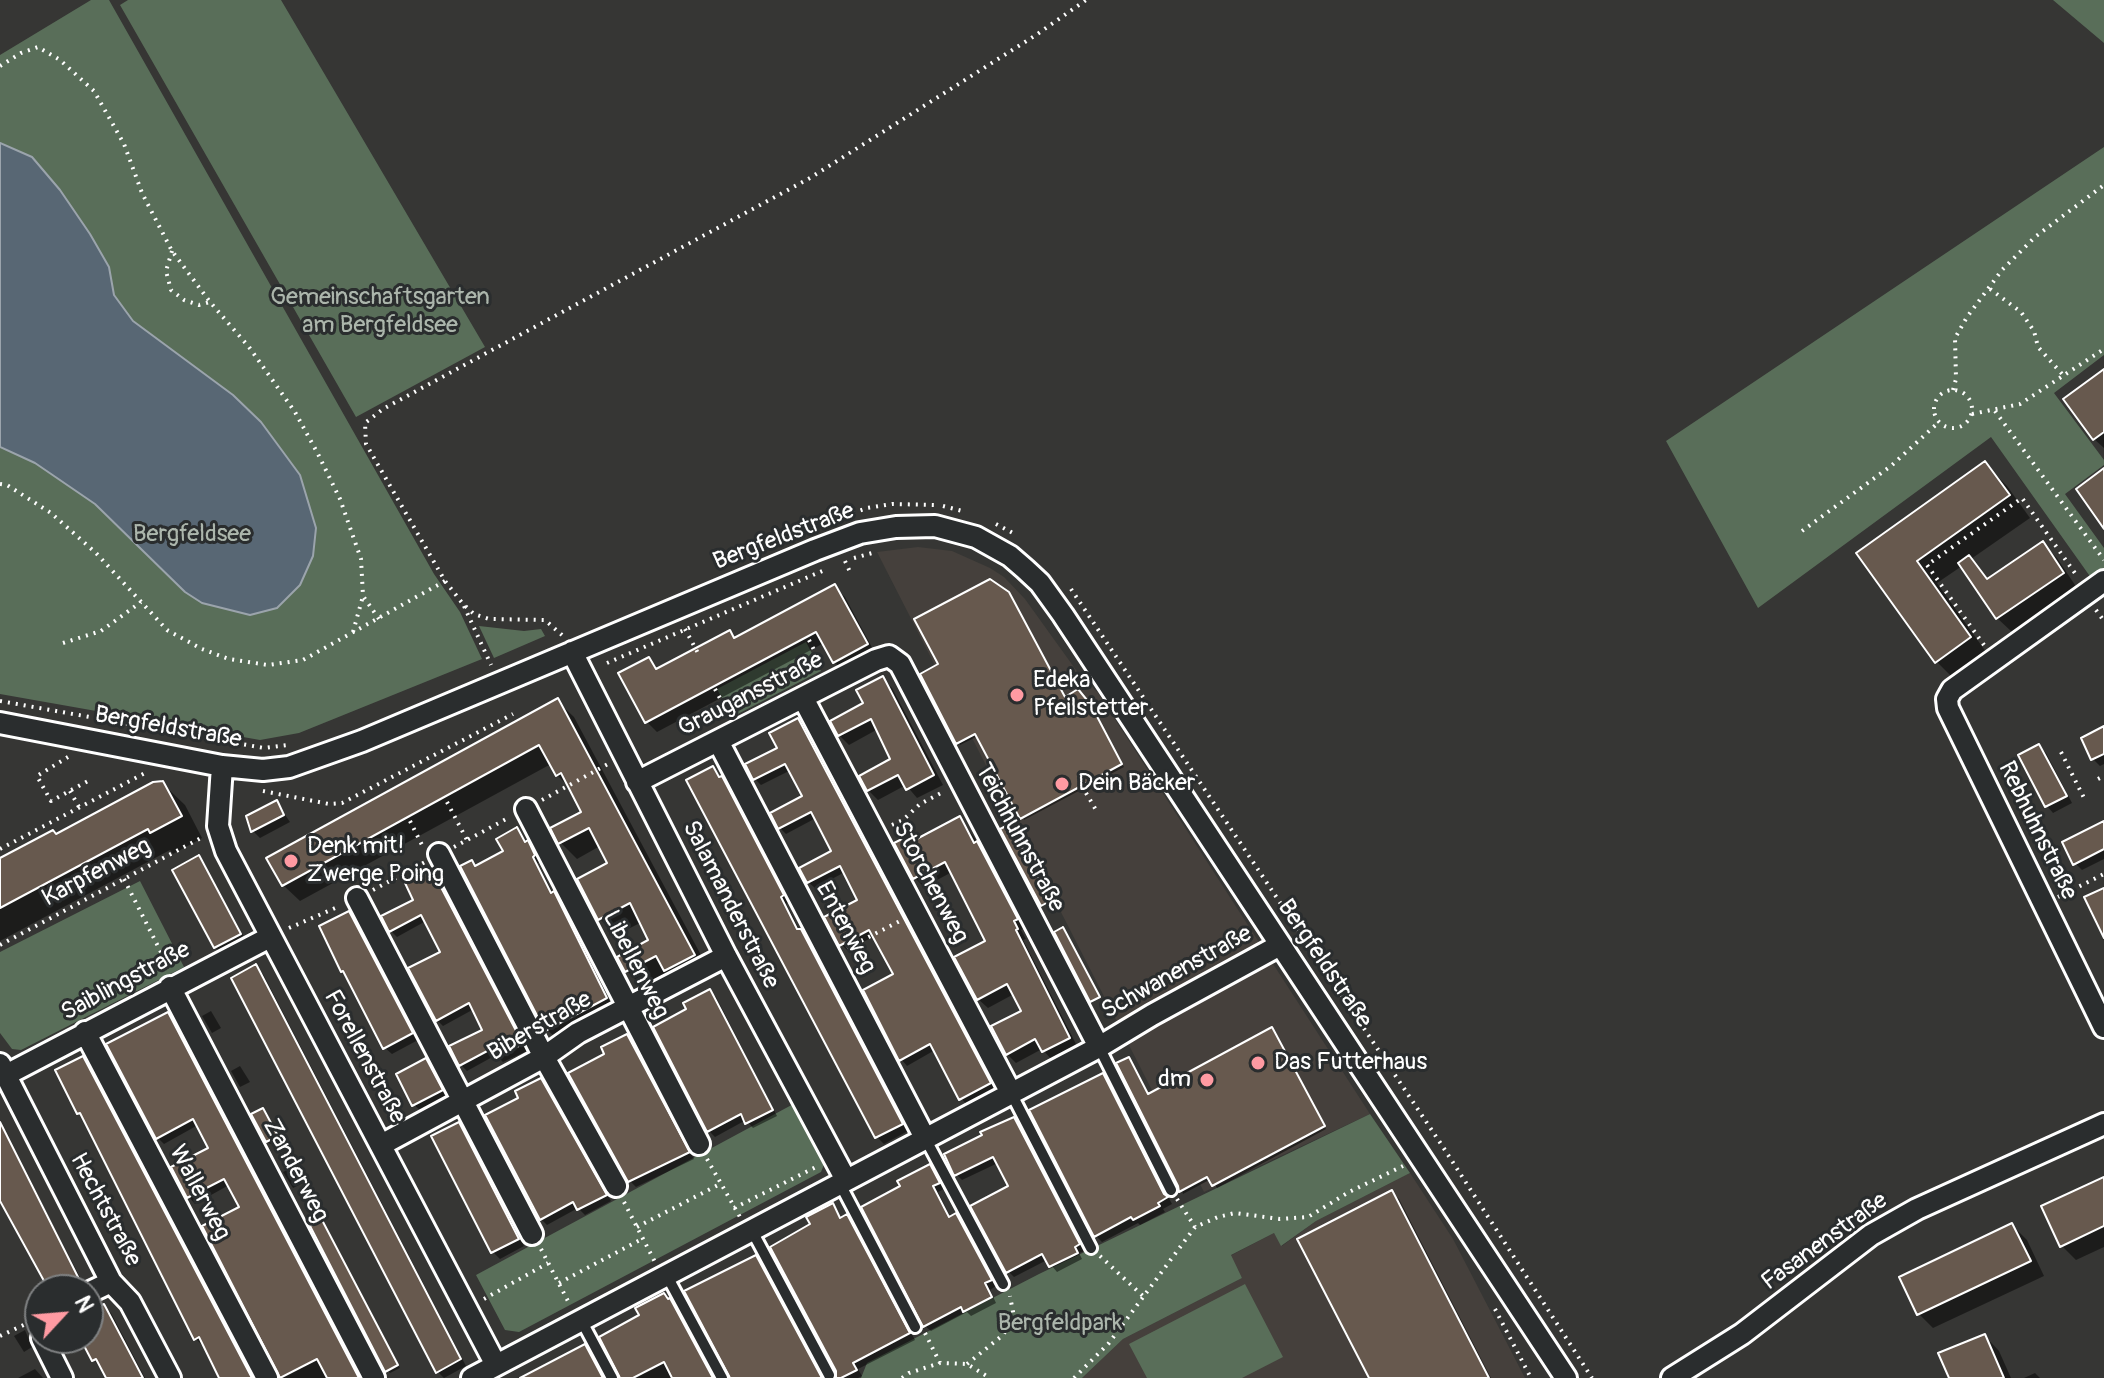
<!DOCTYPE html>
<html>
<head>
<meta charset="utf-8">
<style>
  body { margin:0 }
  #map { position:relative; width:2104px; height:1378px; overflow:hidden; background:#363634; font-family:Pangolin,sans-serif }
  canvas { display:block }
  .north { position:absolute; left:24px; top:1274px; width:80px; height:80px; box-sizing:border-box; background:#2a2d2e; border:2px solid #7f8182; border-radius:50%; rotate:64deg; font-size:22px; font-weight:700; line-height:32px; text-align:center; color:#fff }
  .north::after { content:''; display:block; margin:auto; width:28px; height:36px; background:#ff9aa2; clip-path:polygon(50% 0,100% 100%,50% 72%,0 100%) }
</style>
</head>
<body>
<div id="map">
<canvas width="2104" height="1378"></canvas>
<div class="north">N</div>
</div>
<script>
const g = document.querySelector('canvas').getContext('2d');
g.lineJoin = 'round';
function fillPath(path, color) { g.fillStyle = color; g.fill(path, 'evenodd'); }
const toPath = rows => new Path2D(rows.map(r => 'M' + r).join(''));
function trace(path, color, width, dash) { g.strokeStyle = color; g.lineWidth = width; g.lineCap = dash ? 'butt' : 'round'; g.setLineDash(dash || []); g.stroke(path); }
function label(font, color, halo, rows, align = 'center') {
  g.font = font + ' Pangolin,sans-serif'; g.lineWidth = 6; g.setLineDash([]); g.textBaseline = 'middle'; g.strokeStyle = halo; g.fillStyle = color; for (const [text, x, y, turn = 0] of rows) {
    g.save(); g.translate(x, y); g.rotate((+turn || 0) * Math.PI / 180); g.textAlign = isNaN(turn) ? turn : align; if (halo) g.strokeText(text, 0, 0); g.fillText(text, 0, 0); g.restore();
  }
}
fillPath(toPath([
  [918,547,952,551,990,568,1004,577,1025,599,1076,670,1098,693,1370,1114,1204,1192,877,552],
  [1410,1173,1453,1239,1525,1378,1082,1378,1123,1339,1242,1278,1230,1256,1274,1233,1282,1246,1316,1221]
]), '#45403c');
fillPath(toPath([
  [91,0,109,0,434,574,460,612,482,659,299,733,260,740,0,694,0,55],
  [128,0,281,0,485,347,356,417,120,5],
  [2053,0,2104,0,2104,43],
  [2104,147,2104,355,2054,393,2104,460,2104,465,2065,494,2104,548,2104,574,2094,582,1991,437,1758,608,1666,441],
  [479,626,524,631,541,629,545,636,494,658],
  [806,642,821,671,732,717,717,689],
  [140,881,184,967,21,1050,12,1049,0,1033,0,952],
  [799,1101,827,1157,821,1172,519,1332,505,1330,476,1275],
  [1370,1114,1410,1173,1316,1221,1281,1246,1274,1233,1231,1255,1242,1278,1123,1339,1082,1378,861,1378,867,1363,1039,1274],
  [1245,1284,1283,1357,1242,1378,1147,1378,1129,1344]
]), '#596e59');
const water = toPath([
  [0,143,32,157,60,190,90,234,109,267,114,295,133,321,233,395,261,422,300,475,316,528,313,556,300,585,277,608,250,615,202,603,185,592,95,504,35,463,0,447,0,143]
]);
fillPath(water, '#586774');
trace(water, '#9ba4ac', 2);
fillPath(toPath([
  [2104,372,2104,448,2094,439],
  [1985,464,2007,486,2030,518,1971,559,1989,580,2043,544,2057,558,2077,588,2012,632,1997,618,1962,566,1937,583,1991,659,1958,683,1936,661,1859,553],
  [835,587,845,597,876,655,845,672,834,662,824,643,657,732,647,722,649,660,659,669,729,632,736,639],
  [941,665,1066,699,1093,710,1124,767,1024,820,978,736,960,745,958,742],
  [883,679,892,688,943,785,917,798,906,785,878,800,868,790,893,760,878,729,849,745,839,735],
  [557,701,574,717,710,972,682,986,669,974,643,987,627,971,650,941,642,922,616,935,600,919,609,864,600,846,577,859,560,842,583,813,571,789,557,775,551,764,300,901,283,885],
  [798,720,804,726,995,1090,967,1105,961,1098,935,1050,907,1066,901,1059,896,975,875,936,847,950,841,944,860,901,845,872,815,888,808,882,834,851,816,818,786,834,780,828,805,797,791,770,761,785,755,779,780,749],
  [2104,729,2104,764,2100,766,2093,759],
  [2039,746,2046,753,2072,803,2053,813,2047,806],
  [713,768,728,785,789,902,786,904,800,931,808,938,908,1131,884,1144,877,1137],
  [162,783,185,805,202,838,173,854,170,850,0,941,0,861],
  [277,803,290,822,260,838,253,831],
  [960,819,986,853,1025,928,1021,930,1026,939,1023,940,1078,1048,1052,1060,1042,1049,1016,1063,1007,1054,1023,1012,1014,994,988,1008,978,999,988,942,952,872,924,887,915,878,910,845],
  [2104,823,2104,859,2082,870,2075,863],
  [517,830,533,848,540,862,537,863,553,893,559,900,611,1004,553,1035,547,1030,476,868,505,852],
  [198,858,205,864,246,941,222,954,215,947],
  [431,872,437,879,527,1051,503,1062,496,1055,467,1071,461,1065,484,1030,474,1009,443,1026,437,1020,442,952,426,921,397,937,391,931,416,901],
  [349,913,356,920,418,1040,392,1054,385,1048,342,971],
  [256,967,263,974,466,1366,444,1378,437,1371],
  [710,991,716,997,777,1116,753,1128,746,1120,715,1137,709,1131,689,1010],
  [211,1011,221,1028,212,1033,202,1016],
  [168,1014,174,1021,361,1378,280,1378,241,1207,229,1185,195,1204,189,1197,173,1168,211,1149,198,1125,164,1144,158,1138],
  [1274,1032,1326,1129,1217,1188,1211,1179,1183,1194,1148,1095],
  [627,1036,633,1042,694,1159,636,1187,630,1181,607,1054],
  [82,1058,89,1064,254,1378,222,1378,204,1344,202,1345,196,1339,85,1119,79,1113],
  [426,1061,432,1068,448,1098,421,1111,414,1105],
  [240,1066,250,1082,240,1087,231,1071],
  [1103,1076,1109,1082,1172,1204,1163,1209,1165,1212,1140,1225,1138,1223,1102,1242,1096,1236],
  [541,1081,546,1087,611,1201,585,1215,578,1208,547,1225,541,1219,521,1099],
  [265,1113,280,1139,270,1144,267,1141],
  [1014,1119,1020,1125,1085,1251,1079,1253,1082,1259,1057,1272,1047,1260,1014,1277,1008,1271,1010,1186,998,1163,962,1180,956,1174,985,1136],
  [0,1123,85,1287,80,1290,51,1290,0,1193],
  [458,1124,465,1131,524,1246,500,1259,493,1252,434,1137],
  [293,1167,303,1183,293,1188,283,1172],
  [930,1167,944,1189,938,1192,951,1218,956,1216,962,1222,996,1286,990,1290,996,1303,971,1316,967,1312,931,1331,925,1326,903,1187],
  [2104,1179,2104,1247,2076,1260,2062,1246],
  [1392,1192,1399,1199,1491,1378,1371,1378],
  [832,1205,842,1219,847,1217,853,1223,915,1340,858,1369,862,1376,858,1378,836,1378,838,1371,813,1225],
  [322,1222,400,1368,390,1373,387,1370],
  [2012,1225,2027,1240,2044,1276,1933,1328,1919,1314],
  [755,1257,761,1263,823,1378,731,1378],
  [664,1295,676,1307,714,1378,621,1378,641,1315],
  [104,1306,111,1313,145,1378,108,1378,94,1360,84,1338,88,1338,88,1311,91,1313],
  [25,1330,32,1347,24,1352,14,1336],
  [1985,1336,1999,1351,2011,1378,1951,1378],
  [35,1369,43,1378,18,1378],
  [2035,1373,2040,1378,2024,1378]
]), '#0007');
const building = toPath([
  [2104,369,2104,432,2093,440,2063,399,2104,369],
  [1985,461,2010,495,1917,561,1971,637,1935,663,1856,553,1985,461],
  [2104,468,2104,529,2076,489,2104,468],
  [2043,541,2064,573,1996,619,1958,563,1969,555,1987,579,2043,541],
  [990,579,1009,592,1065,697,1078,689,1091,705,1122,764,1020,819,975,734,956,744,920,674,938,664,914,619,990,579],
  [835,584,868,644,833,663,816,632,645,723,618,673,649,657,656,669,730,630,734,638,835,584],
  [883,676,934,775,906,790,898,775,867,791,859,776,890,759,871,719,838,736,830,721,863,703,856,690,883,676],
  [558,698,695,955,664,971,656,956,625,972,617,957,648,940,647,938,630,903,598,920,577,879,607,863,589,828,558,844,550,828,581,812,561,773,556,776,539,745,282,886,266,858,558,698],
  [798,718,991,1083,959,1100,930,1044,899,1061,863,990,893,974,869,930,839,946,824,917,857,900,840,866,807,883,799,868,831,851,811,812,778,829,770,813,802,796,785,764,753,780,745,764,777,748,769,733,798,718],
  [2104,726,2104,754,2091,760,2081,738,2104,726],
  [2039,744,2067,796,2045,807,2018,755,2039,744],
  [713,766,719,777,722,776,784,895,781,897,797,929,801,929,903,1124,875,1138,686,780,713,766],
  [163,781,182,816,150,833,148,829,0,908,0,858,53,830,56,834,153,782,163,781],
  [277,800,284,815,251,832,246,816,277,800],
  [960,816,974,843,977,841,1018,919,1014,921,1018,929,1016,930,1070,1038,1042,1052,1035,1039,1006,1055,991,1026,1021,1011,1007,984,977,1000,954,957,985,941,945,862,913,879,894,843,906,837,909,843,960,816],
  [2104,821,2104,849,2073,865,2062,842,2104,821],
  [1010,824,1050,901,1041,906,1000,829,1010,824],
  [517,827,525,842,528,840,535,855,533,857,551,893,554,891,607,998,545,1031,460,866,472,860,475,866,503,851,496,839,517,827],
  [199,855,241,934,214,948,172,870,199,855],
  [432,870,523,1044,495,1057,491,1049,459,1066,449,1046,482,1030,469,1003,436,1021,408,968,440,952,421,915,389,932,381,916,413,900,405,883,432,870],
  [2104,888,2104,938,2084,897,2104,888],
  [349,911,413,1033,383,1049,343,971,341,972,319,926,349,911],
  [1063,927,1100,997,1090,1002,1054,932,1063,927],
  [256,964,461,1359,436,1373,231,978,256,964],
  [710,989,773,1110,745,1124,741,1114,707,1132,653,1027,686,1009,683,1003,710,989],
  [168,1012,359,1378,327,1378,317,1359,280,1378,202,1226,239,1207,224,1179,187,1198,171,1167,208,1148,193,1119,156,1139,106,1044,168,1012],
  [1272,1027,1325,1126,1212,1186,1207,1177,1179,1192,1178,1186,1116,1063,1129,1057,1148,1094,1272,1027],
  [627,1034,690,1152,628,1182,568,1073,604,1054,601,1047,627,1034],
  [83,1056,252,1378,219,1378,199,1337,194,1340,80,1113,77,1114,55,1070,83,1056],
  [426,1058,443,1090,412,1106,396,1074,426,1058],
  [1103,1073,1164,1194,1168,1197,1158,1203,1160,1206,1133,1220,1131,1217,1094,1237,1029,1110,1103,1073],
  [541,1078,607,1195,577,1210,573,1202,540,1220,485,1115,518,1098,515,1091,541,1078],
  [263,1108,278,1136,266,1142,251,1114,263,1108],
  [1014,1117,1080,1244,1075,1247,1078,1253,1049,1267,1042,1254,1006,1273,970,1206,1008,1186,993,1157,954,1176,944,1154,982,1135,980,1132,1014,1117],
  [0,1122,79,1279,74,1282,76,1290,49,1290,0,1201,0,1122],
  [459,1122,519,1239,491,1253,431,1136,459,1122],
  [930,1164,940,1183,933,1186,949,1217,956,1213,992,1280,985,1283,992,1297,963,1312,961,1307,923,1327,861,1207,900,1186,897,1181,930,1164],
  [2104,1177,2104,1226,2060,1247,2041,1206,2104,1177],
  [1392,1190,1489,1378,1369,1378,1297,1239,1392,1190],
  [833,1203,840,1218,847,1214,910,1333,853,1363,857,1370,841,1378,836,1378,836,1371,770,1247,810,1224,806,1217,833,1203],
  [322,1220,398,1365,385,1372,310,1226,322,1220],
  [2012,1223,2031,1261,1917,1315,1899,1277,2012,1223],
  [756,1255,822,1378,730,1378,684,1291,756,1255],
  [664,1293,668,1299,670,1298,713,1378,672,1378,664,1362,633,1378,620,1378,599,1337,639,1315,635,1308,664,1293],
  [104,1304,132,1357,143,1378,106,1378,96,1359,92,1361,80,1338,88,1338,88,1312,104,1304],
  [1985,1334,2004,1378,1949,1378,1938,1353,1985,1334],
  [585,1344,603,1378,520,1378,585,1344]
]);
fillPath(building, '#67594e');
trace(building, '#fff', 2);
const service = toPath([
  [1099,1047,1171,1190],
  [1011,1093,1091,1248],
  [925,1138,1003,1284],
  [840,1184,915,1327],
  [752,1231,829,1375],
  [667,1276,722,1378],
  [581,1320,612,1378]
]);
const minor = toPath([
  [2104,581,1952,690,1947,699,1948,708,2104,1027],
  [572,652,726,956,846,1180],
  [803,698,1011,1093],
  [0,723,222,766,263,770,289,767,362,741,815,550,860,533,896,527,935,526,976,537,1010,556,1025,569,1040,583,1063,615,1566,1378],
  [718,741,925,1138],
  [222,766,218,826,226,851,496,1365],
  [637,782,876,660,889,656,900,664,1099,1047],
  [526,809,699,1144],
  [439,854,544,1057,616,1186],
  [357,898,532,1234],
  [170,987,374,1378],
  [85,1032,267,1378],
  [0,1064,111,1282,130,1302,170,1378],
  [6,1075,270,937],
  [381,1145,544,1057,578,1033,726,956],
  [88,1293,111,1282],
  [42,1338,62,1378],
  [472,1378,1099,1047,1152,1015,1280,945],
  [1672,1378,1742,1334,1871,1235,1917,1209,2104,1124]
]);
trace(service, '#fff', 16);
trace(minor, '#fff', 26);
trace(toPath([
  [0,66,21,53,38,47,60,60,94,91,124,144,142,193,172,251,210,302,249,347,295,412,318,454,340,499,361,559,363,596,379,619],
  [172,251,166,271,171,290,184,300,199,305,210,302],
  [1990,289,2021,312,2034,331,2038,347,2063,375],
  [1953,390,1956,379,1955,338,1967,317,2002,270,2035,237,2104,185],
  '1934 409a19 19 0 1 1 38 0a19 19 0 1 1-38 0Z',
  [1995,411,2104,560],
  [1972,414,2020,404,2104,349],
  [0,484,7,485,51,513,96,553,167,630,202,649,229,659,268,665,303,660,445,581],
  [943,506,966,512],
  [853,513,867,508,892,504,935,505],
  [996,524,1013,533],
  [1802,531,1891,466,1939,422],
  [854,558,876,552],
  [845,561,851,574],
  [1071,589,1443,1147,1592,1378],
  [464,606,491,665],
  [2096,610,2104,621],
  [685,629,699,655],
  [353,632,363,596],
  [562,635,545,620,489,619,474,614,463,604,445,581,366,444,365,423,383,409,810,178,1036,35,1086,0],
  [809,640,823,668],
  [63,643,101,631,141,602],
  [1984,645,1927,565,2022,498,2077,576],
  [607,663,827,569],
  [715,689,729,715],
  [0,701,264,748,287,745],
  [2061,752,2086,802],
  [68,757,37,776,51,801,88,781],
  [2098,779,2104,776],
  [1082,786,1096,810],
  [70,791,79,807],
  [263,791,329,804,342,803,513,714],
  [542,800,608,764],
  [447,802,467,840],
  [410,821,423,847],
  [892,825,903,820,920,804,945,791],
  [454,847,510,817],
  [0,849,147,772],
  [124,879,170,970],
  [373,890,425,862],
  [2058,897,2104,874],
  [289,928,340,906],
  [0,945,201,838],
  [847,948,900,921],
  [707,1159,740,1217],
  [1177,1199,1195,1227],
  [624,1202,655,1262],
  [734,1208,818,1166],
  [637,1227,720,1184],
  [541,1249,570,1305],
  [1100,1256,1145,1298],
  [559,1283,642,1239],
  [484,1299,548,1263],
  [1495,1309,1531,1378],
  [925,1333,940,1363],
  [0,1336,30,1322],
  [967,1364,1003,1335,1014,1317,1010,1296],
  [902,1378,909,1373,940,1363,967,1364,990,1378],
  [1074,1378,1109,1343,1195,1227,1218,1217,1235,1213,1280,1219,1308,1217,1349,1192,1403,1166]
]), '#fff', 4, [2, 6]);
trace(service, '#2a2d2e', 10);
trace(minor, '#2a2d2e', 20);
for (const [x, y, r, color] of [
  [1017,695,8,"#ff9aa2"],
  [1062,784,8,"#ff9aa2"],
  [291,861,8,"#ff9aa2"],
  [1258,1063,8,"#ff9aa2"],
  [1207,1080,8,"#ff9aa2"]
]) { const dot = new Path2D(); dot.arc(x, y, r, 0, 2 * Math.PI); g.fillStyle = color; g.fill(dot); trace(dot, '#2a2d2e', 3); }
label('24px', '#acb6ac', '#2a2d2e', [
  ["Gemeinschaftsgarten",380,298],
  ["am Bergfeldsee",380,326],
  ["Bergfeldsee",192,535],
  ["Bergfeldpark",1060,1324]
]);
label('24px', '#fff', '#2a2d2e', [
  ["Bergfeldstraße",784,537,-21],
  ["Graugansstraße",751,695,-27],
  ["Bergfeldstraße",168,728,10],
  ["Rebhuhnstraße",2037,831,64],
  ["Teichhuhnstraße",1019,838,62],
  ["Karpfenweg",97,873,-28],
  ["Storchenweg",930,883,62],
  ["Salamanderstraße",730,905,63],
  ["Entenweg",845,928,62],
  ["Bergfeldstraße",1324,964,56],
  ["Libellenweg",635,965,63],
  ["Schwanenstraße",1177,973,-29],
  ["Saiblingstraße",126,982,-28],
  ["Biberstraße",540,1027,-30],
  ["Forellenstraße",364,1057,62],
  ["Zanderweg",295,1171,62],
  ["Wallerweg",199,1193,62],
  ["Hechtstraße",105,1210,62],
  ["Fasanenstraße",1825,1242,-36]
]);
label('24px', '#fff', '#2a2d2e', [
  ["Edeka",1033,681],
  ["Pfeilstetter",1033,709],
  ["Dein Bäcker",1078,784],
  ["Denk mit!",307,847],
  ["Zwerge Poing",307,875],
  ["Das Futterhaus",1274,1063],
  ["dm",1191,1080,"right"]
], 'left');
</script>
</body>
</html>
